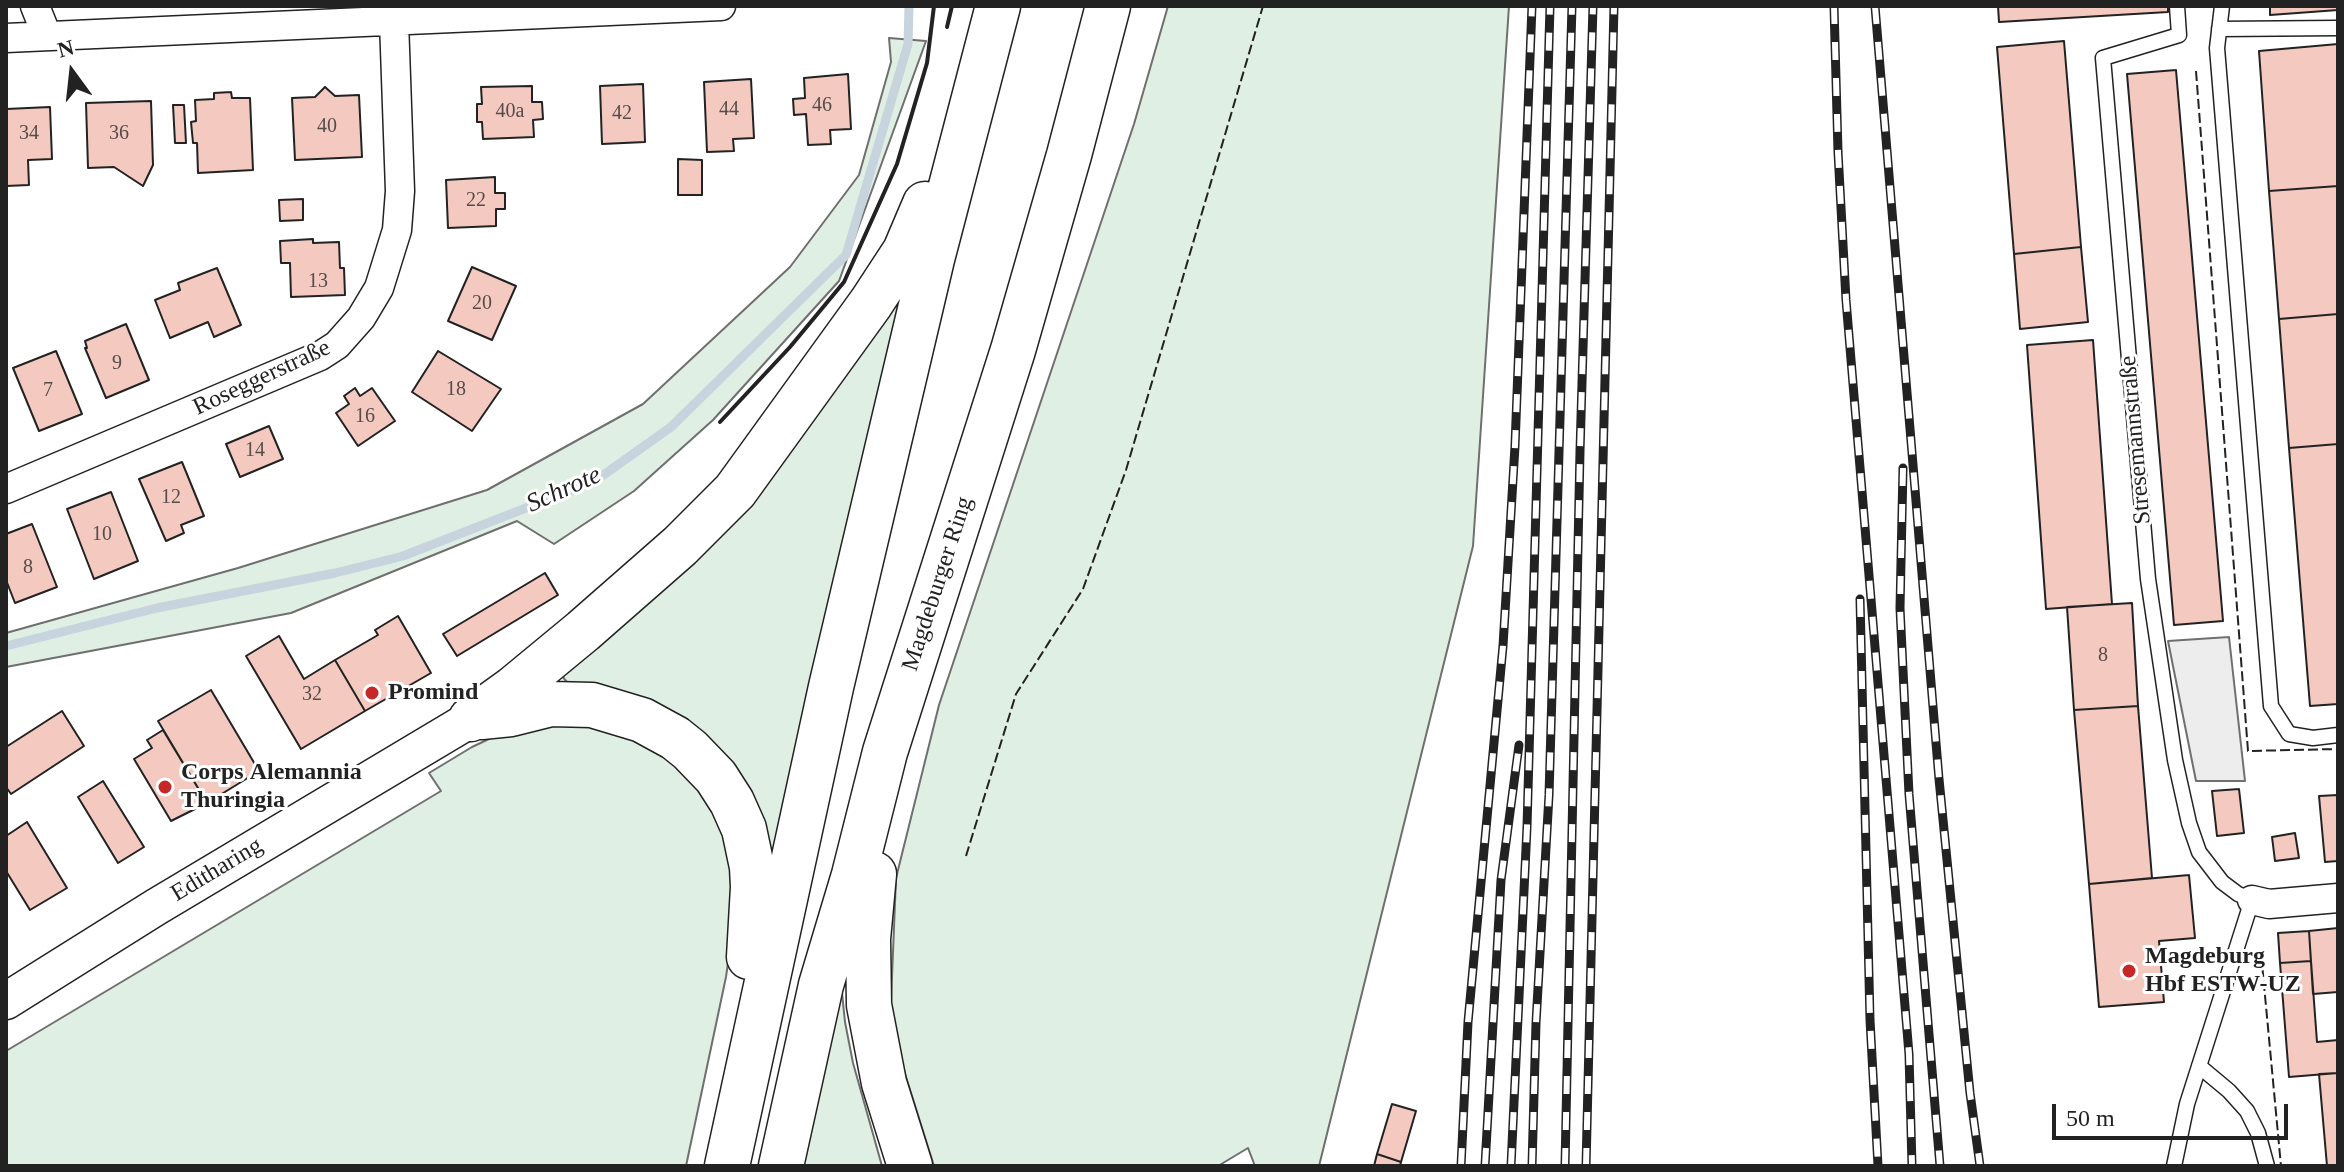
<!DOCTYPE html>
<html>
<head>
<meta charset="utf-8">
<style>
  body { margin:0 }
  #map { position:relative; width:2344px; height:1172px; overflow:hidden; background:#fff; font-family:Georgia,serif }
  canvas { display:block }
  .frame { position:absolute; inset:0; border:8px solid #222; pointer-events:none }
  .north { position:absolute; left:32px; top:32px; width:80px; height:80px; -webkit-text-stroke:6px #fff; paint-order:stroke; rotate:345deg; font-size:22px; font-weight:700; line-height:32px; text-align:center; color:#222 }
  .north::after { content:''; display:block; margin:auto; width:28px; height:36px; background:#222; clip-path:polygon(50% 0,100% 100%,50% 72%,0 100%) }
  .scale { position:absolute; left:2052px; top:1104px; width:236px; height:36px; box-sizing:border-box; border:4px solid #222; border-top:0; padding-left:10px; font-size:24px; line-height:28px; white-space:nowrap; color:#222; -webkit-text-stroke:6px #fff; paint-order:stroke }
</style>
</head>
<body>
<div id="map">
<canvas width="2344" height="1172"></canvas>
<div class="frame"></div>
<div class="north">N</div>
<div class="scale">50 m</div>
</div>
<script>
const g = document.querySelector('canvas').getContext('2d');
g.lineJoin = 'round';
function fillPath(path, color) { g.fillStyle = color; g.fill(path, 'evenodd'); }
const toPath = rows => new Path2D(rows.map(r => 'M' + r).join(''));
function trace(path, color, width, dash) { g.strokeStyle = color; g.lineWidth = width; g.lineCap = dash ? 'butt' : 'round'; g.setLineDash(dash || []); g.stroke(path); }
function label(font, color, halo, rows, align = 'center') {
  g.font = font + ' Georgia,serif'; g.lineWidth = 6; g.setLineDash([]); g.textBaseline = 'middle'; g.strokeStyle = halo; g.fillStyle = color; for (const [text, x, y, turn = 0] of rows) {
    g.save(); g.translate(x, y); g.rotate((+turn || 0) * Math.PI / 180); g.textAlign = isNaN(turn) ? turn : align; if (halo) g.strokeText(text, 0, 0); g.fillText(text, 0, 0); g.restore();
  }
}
const green = toPath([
  [1168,6,1509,6,1473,546,1319,1166,1255,1166,1248,1148,1218,1166,934,1166,890,1026,896,878,939,705,1134,124,1168,6],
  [889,38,926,41,839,281,713,420,634,491,554,544,517,521,291,613,6,667,6,633,238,568,487,490,643,404,790,267,859,175,891,62,889,38],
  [891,305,900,307,775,848,769,849,760,825,572,688,561,675,891,305],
  [566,721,631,733,694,778,727,834,736,906,726,977,686,1166,6,1166,6,1051,441,791,429,773,472,747,491,738,566,721],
  [841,983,845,1022,853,1063,882,1166,795,1166,841,983]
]);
fillPath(green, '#e0efe3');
trace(green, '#6f6f6f', 2);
const parking = toPath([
  [2229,637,2245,781,2196,781,2168,641,2229,637]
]);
fillPath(parking, '#ededed');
trace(parking, '#6f6f6f', 2);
trace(toPath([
  [6,646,157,608,335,573,403,556,595,481,671,427,846,255,908,44,909,6]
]), '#c7d3dd', 9);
const building = toPath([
  [1998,6,2168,6,2168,12,1999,22,1998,6],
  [2270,6,2338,6,2338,10,2270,15,2270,6],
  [2064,41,2081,247,2014,254,1997,47,2064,41],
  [2338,44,2338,186,2269,191,2259,51,2338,44],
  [2176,70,2223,621,2174,625,2127,74,2176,70],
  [848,74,851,129,830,130,831,144,808,145,806,114,794,115,793,99,805,98,804,78,848,74],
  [751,79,754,138,733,139,734,151,707,152,704,82,751,79],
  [643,84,645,142,602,144,600,86,643,84],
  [532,86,532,102,542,102,543,119,533,120,534,137,483,139,482,122,477,122,477,104,482,104,481,87,532,86],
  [325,87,335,96,359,95,362,157,295,160,292,98,315,97,325,87],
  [231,92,232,98,250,98,253,170,198,173,197,143,193,143,191,122,196,121,195,100,214,99,214,93,231,92],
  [151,101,153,165,143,186,114,167,88,168,86,103,151,101],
  [173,105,184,105,186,143,175,143,173,105],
  [50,107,52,159,28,160,29,185,6,186,6,109,50,107],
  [678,159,702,160,702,195,678,195,678,159],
  [495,177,495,193,505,193,505,209,496,209,496,226,448,228,446,180,495,177],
  [2338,186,2338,314,2279,319,2269,191,2338,186],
  [303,199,303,220,280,221,279,200,303,199],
  [313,239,313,243,339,242,340,268,344,268,345,295,291,297,290,263,281,263,280,241,313,239],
  [2081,247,2088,322,2020,329,2014,254,2081,247],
  [472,267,516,286,492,340,448,321,472,267],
  [217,268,241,325,214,337,208,322,170,338,155,300,180,290,178,283,217,268],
  [2338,314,2338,444,2289,448,2279,319,2338,314],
  [126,324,149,380,106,398,85,348,87,348,85,341,126,324],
  [2093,340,2112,604,2046,609,2027,345,2093,340],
  [56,351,82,414,39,431,13,368,56,351],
  [438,351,501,389,472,431,412,392,438,351],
  [355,388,360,396,372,388,395,421,358,446,336,413,349,404,344,396,355,388],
  [269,426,283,459,240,477,226,444,269,426],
  [2338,444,2338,704,2310,706,2289,448,2338,444],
  [182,462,204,516,181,525,184,533,166,541,139,479,182,462],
  [111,492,138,561,94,579,67,509,111,492],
  [32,524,57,587,15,603,6,580,6,534,32,524],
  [545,573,558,595,457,656,443,634,545,573],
  [2132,603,2138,706,2074,710,2067,607,2132,603],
  [398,616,431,673,365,711,335,660,378,635,375,630,398,616],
  [279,636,304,679,335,660,365,711,301,749,246,656,279,636],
  [211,690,259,771,207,803,158,721,211,690],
  [2138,706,2152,878,2089,884,2074,710,2138,706],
  [62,711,84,746,11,794,6,787,6,747,62,711],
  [163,730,207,803,171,821,134,759,152,748,147,740,163,730],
  [103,781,144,847,118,863,78,797,103,781],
  [2239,789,2244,833,2217,836,2212,791,2239,789],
  [2338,795,2338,861,2325,862,2319,796,2338,795],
  [27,822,67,888,30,910,6,871,6,836,27,822],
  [2295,833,2299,858,2275,861,2272,837,2295,833],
  [2189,875,2195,938,2159,941,2164,1002,2099,1007,2089,884,2189,875],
  [2338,928,2338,992,2313,994,2309,931,2338,928],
  [2309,931,2311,961,2280,963,2278,933,2309,931],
  [2311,961,2317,1042,2338,1040,2338,1073,2289,1077,2280,963,2311,961],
  [2338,1073,2338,1166,2327,1166,2319,1074,2338,1073],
  [1392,1104,1416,1111,1401,1162,1377,1154,1392,1104],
  [1377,1154,1401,1162,1400,1166,1374,1166,1377,1154]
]);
fillPath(building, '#f3c9c0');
trace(building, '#222', 2);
const service = toPath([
  [2222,6,2217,48,2271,706,2289,734,2313,738,2338,735],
  [2219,29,2338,28],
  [2199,1066,2229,1091,2247,1111,2258,1133,2267,1166],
  [2174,1166,2187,1104,2252,900,2238,894,2222,882,2199,852,2189,823,2175,760,2148,579,2103,58,2179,35,2177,6]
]);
const minor = toPath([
  [35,6,47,36],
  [6,38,721,6],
  [6,489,320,356,337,345,361,318,379,288,397,230,400,191,394,21],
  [2252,900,2269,904,2338,898]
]);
const tertiary = toPath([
  [6,1001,156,907,471,719]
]);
const trunk = toPath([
  [481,717,511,714,551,704,592,705,642,720,675,738,690,750,716,777,732,802,744,829,752,867,753,887,749,957],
  [471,719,514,688,583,631,680,546,735,491,871,303,905,251,925,204],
  [874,874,868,939,869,1005,884,1083,910,1166],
  [727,1166,831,687,932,259,998,6],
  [781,1166,821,985,854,875,885,752,1013,350,1069,155,1108,6]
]);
trace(service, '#222', 17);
trace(minor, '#222', 31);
trace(tertiary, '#222', 39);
trace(trunk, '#222', 47);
trace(service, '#fff', 14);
trace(minor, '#fff', 28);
trace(tertiary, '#fff', 36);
trace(trunk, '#fff', 44);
const rail = toPath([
  [1834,6,1838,152,1846,300,1909,1054,1912,1166],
  [1875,6,1939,779,1970,1093,1980,1166],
  [1903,468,1900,608,1909,794,1940,1166],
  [1860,599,1870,1020,1878,1166],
  [1461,1166,1468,1022,1503,646,1515,446,1532,6],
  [1485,1166,1501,880,1519,745],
  [1511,1166,1527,827,1550,6],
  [1532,1166,1536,1023,1549,795,1572,6],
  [1565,1166,1580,451,1593,6],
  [1586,1166,1614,6]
]);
trace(rail, '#222', 9);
trace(rail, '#fff', 6, [18]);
trace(toPath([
  [2196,71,2248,751,2338,749],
  [966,856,1016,694,1083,589,1126,470,1263,6],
  [2261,953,2281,1166]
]), '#222', 2, [10, 4]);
trace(toPath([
  [947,27,952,6],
  [720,422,790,347,844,282,897,164,927,63,934,6]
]), '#222', 4);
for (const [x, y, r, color] of [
  [372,693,8,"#c62828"],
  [165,787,8,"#c62828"],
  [2129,971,8,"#c62828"]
]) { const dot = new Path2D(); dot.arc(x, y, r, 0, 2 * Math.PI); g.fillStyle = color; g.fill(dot); trace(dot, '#fff', 3); }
label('20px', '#564c4a', null, [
  ["46",822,106],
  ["44",729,110],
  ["40a",510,112],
  ["42",622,114],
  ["40",327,127],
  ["34",29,134],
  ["36",119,134],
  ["22",476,201],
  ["13",318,282],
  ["20",482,304],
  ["9",117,364],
  ["18",456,390],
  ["7",48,391],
  ["16",365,417],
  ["14",255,451],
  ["12",171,498],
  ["10",102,535],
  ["8",28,568],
  ["8",2103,656],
  ["32",312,695]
]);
label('24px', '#222', '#fff', [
  ["Roseggerstraße",262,378,-25],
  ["Stresemannstraße",2136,440,-95],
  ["Magdeburger Ring",938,584,-72],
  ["Editharing",217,870,-31]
]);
label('bold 24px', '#222', '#fff', [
  ["Promind",388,693],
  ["Corps Alemannia",181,773],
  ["Thuringia",181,801],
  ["Magdeburg",2145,957],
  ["Hbf ESTW-UZ",2145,985]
], 'left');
label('italic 26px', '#222', '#fff', [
  ["Schrote",564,490,-24]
]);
</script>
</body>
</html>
